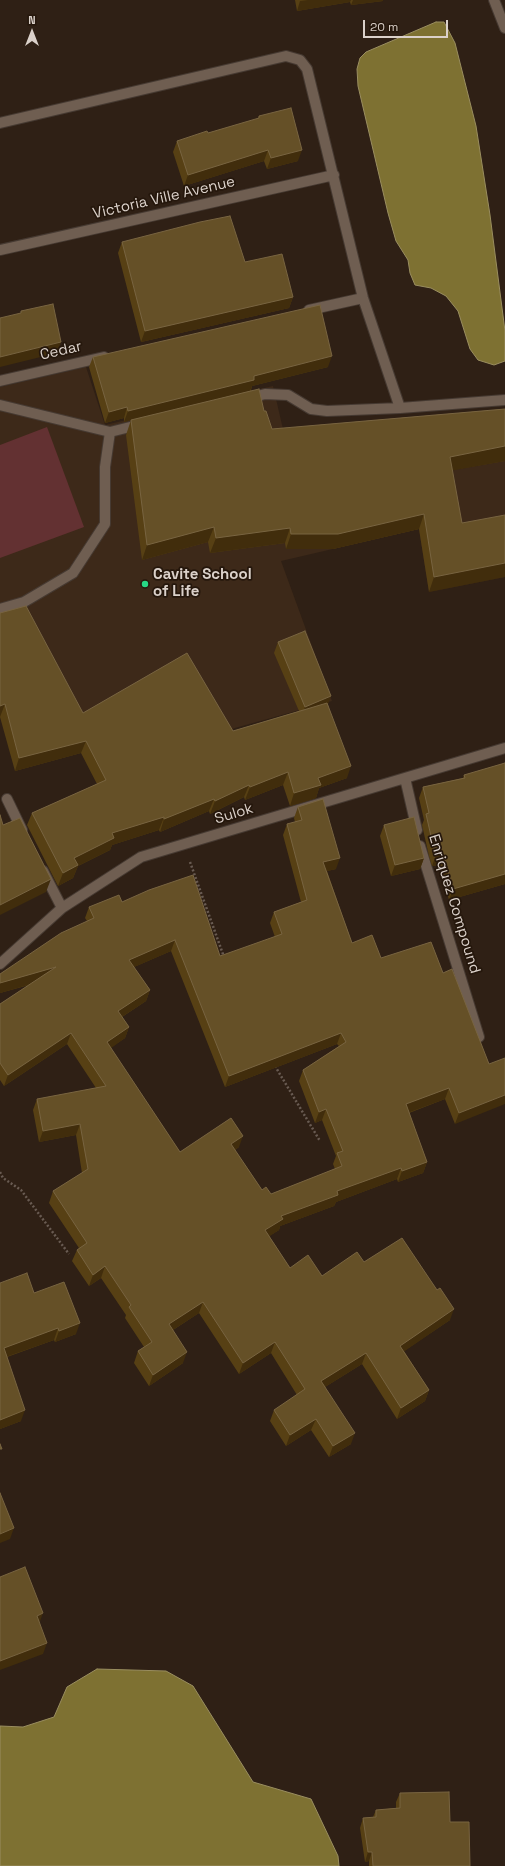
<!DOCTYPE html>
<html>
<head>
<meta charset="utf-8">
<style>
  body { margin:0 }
  #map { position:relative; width:505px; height:1866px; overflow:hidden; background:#2f2015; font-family:"Space Grotesk",sans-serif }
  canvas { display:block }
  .north { position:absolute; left:12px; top:12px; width:40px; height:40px; -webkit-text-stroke:3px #25170c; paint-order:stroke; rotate:0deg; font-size:11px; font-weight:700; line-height:16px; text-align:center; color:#dbd1ca }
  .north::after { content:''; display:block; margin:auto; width:14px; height:18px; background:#dbd1ca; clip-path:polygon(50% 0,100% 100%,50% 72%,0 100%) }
  .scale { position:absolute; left:363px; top:20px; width:85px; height:18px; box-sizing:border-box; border:2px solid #dbd1ca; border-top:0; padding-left:5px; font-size:12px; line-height:14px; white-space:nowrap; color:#dbd1ca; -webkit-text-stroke:3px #25170c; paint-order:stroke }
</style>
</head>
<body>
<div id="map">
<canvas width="505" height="1866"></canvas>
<div class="north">N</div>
<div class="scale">20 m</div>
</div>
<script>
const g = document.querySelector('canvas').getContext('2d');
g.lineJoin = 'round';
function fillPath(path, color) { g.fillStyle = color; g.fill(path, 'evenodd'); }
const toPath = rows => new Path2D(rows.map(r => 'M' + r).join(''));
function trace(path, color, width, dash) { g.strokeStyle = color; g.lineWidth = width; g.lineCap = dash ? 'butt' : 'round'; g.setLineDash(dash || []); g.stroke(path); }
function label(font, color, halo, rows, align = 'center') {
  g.font = font + ' "Space Grotesk",sans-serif'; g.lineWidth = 3.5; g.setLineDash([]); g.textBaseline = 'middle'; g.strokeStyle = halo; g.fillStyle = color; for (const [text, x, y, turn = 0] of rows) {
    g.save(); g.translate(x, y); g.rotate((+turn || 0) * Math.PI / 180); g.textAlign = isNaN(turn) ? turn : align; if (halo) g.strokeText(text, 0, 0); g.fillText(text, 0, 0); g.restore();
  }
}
fillPath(toPath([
  [86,367,105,425,273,386,286,442,505,409,505,577,429,592,419,529,281,561,332,701,235,728,222,734,69,731,52,701,0,717,0,387]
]), '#3d2919');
fillPath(toPath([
  [47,427,84,527,0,558,0,445]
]), '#633132');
const water = toPath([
  [436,22,444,22,455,43,476,126,490,215,505,331,505,361,494,365,478,360,470,349,458,311,446,296,431,288,415,285,410,273,408,260,396,241,388,213,358,86,357,69,360,58,366,52,436,22],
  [97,1669,166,1671,193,1686,253,1782,311,1799,338,1856,339,1866,0,1866,0,1726,23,1727,54,1717,67,1687,97,1669]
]);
fillPath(water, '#7e7132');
trace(water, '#9a8e60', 1);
const minor = toPath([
  [494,0,505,28],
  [0,123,286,56,300,60,307,69,363,298,400,408,505,400],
  [0,250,334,175],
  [309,310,363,298],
  [0,381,104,357],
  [247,399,265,394,288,395,311,409,327,411,400,408],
  [0,405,110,432,142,424],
  [0,609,24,602,73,573,105,524,105,467,110,432],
  [405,778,417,830],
  [7,799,22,830],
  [420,846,479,1037],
  [43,871,62,908],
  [0,964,62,908,141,857,505,748]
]);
trace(minor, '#463a32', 12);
trace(toPath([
  [190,862,224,957],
  [275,1066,320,1141],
  [0,1172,3,1178,21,1190,69,1254]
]), '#695b52', 2.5, [2, 2]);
trace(minor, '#6f5e51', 10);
fillPath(toPath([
  [295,0,383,0,383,1,351,5,350,2,297,11],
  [259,116,298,161,267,169,264,161,184,186,173,152,177,141,208,133,258,119],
  [122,242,245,262,293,297,289,308,141,342,118,253],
  [93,357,328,367,252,386,251,390,264,411,272,429,505,409,505,461,452,470,462,523,429,592,419,529,333,549,286,549,285,543,210,553,208,542,142,560,126,435,131,420,124,422,124,418,105,423,89,367],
  [0,613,83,713,233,731,299,711,274,653,278,642,328,705,347,778,319,788,316,798,290,806,283,785,245,800,244,797,210,814,209,811,160,832,159,830,112,845,110,850,78,866,73,878,58,886,27,825,32,813,97,784,81,753,15,771,0,717],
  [505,763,505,884,449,900,439,865,432,866,429,856,422,825,424,820,419,798,423,787,463,778,464,775],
  [298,807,336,869,327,871,352,943,381,958,443,973,489,1064,455,1124,445,1099,409,1113,427,1162,423,1173,398,1182,397,1179,336,1202,334,1206,280,1226,279,1230,269,1236,290,1268,322,1276,364,1262,450,1320,404,1351,429,1390,425,1401,397,1419,362,1364,325,1387,351,1444,329,1457,311,1430,286,1446,270,1421,274,1410,297,1395,271,1353,239,1374,199,1313,173,1330,183,1363,149,1386,134,1363,138,1351,144,1347,125,1318,126,1315,101,1278,89,1286,72,1261,77,1250,79,1248,49,1203,53,1191,82,1173,76,1135,39,1142,33,1110,37,1099,96,1088,67,1044,4,1086,0,1080,0,1004,29,985,0,993,0,974,87,921,85,918,89,907,122,902,220,956,275,937,270,923,274,912,301,902,283,835,287,824,295,822,294,818],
  [171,951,225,1087,337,1044,339,1046,303,1070,299,1081,315,1123,322,1120,336,1156,333,1164,335,1169,271,1194,262,1190,235,1150,239,1147,180,1152,110,1048,125,1038,129,1027,122,1017,146,1001,150,990,134,967],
  [384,825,424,858,420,869,391,876,380,836],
  [0,1283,34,1293,76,1334,55,1342,54,1340,7,1357,21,1421,0,1429],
  [400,1793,450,1822,470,1866,369,1866,369,1861,365,1862,360,1828,363,1818,373,1817,376,1810,396,1808,396,1802]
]), '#574014');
fillPath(toPath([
  [308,0,351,0,350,2,297,11,300,1],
  [353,0,383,0,383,1,351,5],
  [268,150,264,161,184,186,188,175],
  [302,150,298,161,267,169,271,158],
  [293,297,289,308,141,342,145,331],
  [61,342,57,353,0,367,0,357],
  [332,356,328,367,252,386,250,391,124,422,128,411,254,376],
  [127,407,124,418,105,423,109,412],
  [505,446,505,461,444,472,450,457],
  [424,514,419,529,333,549,286,549,291,534],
  [214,527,208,542,142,560,147,545],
  [290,528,285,543,210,553,216,538],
  [505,563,505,577,429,592,434,577],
  [331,696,327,707,301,718,305,707],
  [5,704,0,717,0,706],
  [86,741,81,753,15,771,19,758],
  [351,766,347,778,319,788,316,798,290,806,294,793,318,778],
  [288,772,283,785,245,800,250,787],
  [249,785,244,797,210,814,215,801],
  [214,799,209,811,160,832,164,819],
  [164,817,159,830,112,845,110,850,78,866,73,878,58,886,63,873,74,858,112,833],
  [443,853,439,865,432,866,436,855],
  [340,858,336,869,319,873,323,862],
  [424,858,420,869,391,876,395,865],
  [505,874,505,884,449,900,453,889],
  [51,879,46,892,0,915,0,905],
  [175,940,171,951,125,971,129,960],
  [56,967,52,978,0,993,0,983],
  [150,990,146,1001,114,1022,118,1011],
  [129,1027,125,1038,103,1054,107,1042],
  [71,1033,67,1044,4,1086,8,1075],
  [341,1033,337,1044,225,1087,229,1076],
  [449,1088,445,1099,402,1115,406,1104],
  [505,1095,505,1104,455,1124,459,1113],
  [326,1109,322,1120,315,1123,319,1112],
  [80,1124,76,1135,39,1142,43,1131],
  [243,1136,239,1147,227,1155,231,1144],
  [427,1162,423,1173,398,1182,402,1171],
  [401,1168,397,1179,336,1202,334,1206,280,1226,279,1230,261,1242,265,1230,281,1216,337,1191],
  [105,1266,101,1278,89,1286,93,1275],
  [203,1302,199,1313,165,1335,169,1324],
  [454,1309,450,1320,396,1357,400,1346],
  [80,1323,76,1334,55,1342,59,1331],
  [58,1328,54,1340,0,1359,4,1348],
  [275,1342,271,1353,239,1374,243,1363],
  [187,1352,183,1363,149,1386,153,1375],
  [366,1353,362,1364,317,1392,321,1381],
  [429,1390,425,1401,397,1419,401,1408],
  [25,1410,21,1421,0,1429,0,1420],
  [316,1419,311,1430,286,1446,290,1435],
  [355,1433,351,1444,329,1457,333,1446],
  [14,1528,10,1539,0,1543,0,1534],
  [43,1613,39,1624,37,1616],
  [47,1643,43,1654,0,1670,0,1661],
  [368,1852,372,1852,369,1861,365,1862]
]), '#412d0c');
const building = toPath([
  [291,108,302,150,271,158,268,150,188,175,177,141,207,131,208,133,259,118,259,116,291,108],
  [230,216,245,262,282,254,293,297,145,331,122,242,200,222,230,216],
  [53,304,61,342,0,357,0,318,21,313,21,311,53,304],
  [320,305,332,356,254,376,254,380,128,411,127,407,109,412,93,357,320,305],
  [259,389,264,411,266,411,272,429,505,409,505,446,450,457,462,523,505,515,505,563,434,577,424,514,338,534,291,534,290,528,216,538,214,527,147,545,131,420,259,389],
  [26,606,83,713,187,653,233,731,327,703,351,766,318,778,321,785,294,793,288,772,250,787,249,785,215,801,214,799,164,819,164,817,112,833,114,838,74,858,78,865,63,873,32,813,106,780,86,741,19,758,5,704,0,706,0,613,26,606],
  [305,631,331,696,305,707,278,642,305,631],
  [505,763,505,874,453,889,443,853,436,855,433,845,426,814,429,813,423,787,465,778,464,775,505,763],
  [323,799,340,858,323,862,352,943,372,935,381,958,431,942,443,973,452,969,489,1064,505,1058,505,1095,459,1113,449,1088,406,1104,427,1162,402,1171,401,1168,337,1191,338,1195,281,1216,283,1219,265,1230,290,1268,308,1255,322,1276,357,1252,364,1262,402,1238,437,1290,440,1288,454,1309,400,1346,429,1390,401,1408,366,1353,321,1381,355,1433,333,1446,316,1419,290,1435,274,1410,305,1389,275,1342,243,1363,203,1302,169,1324,187,1352,153,1375,138,1351,152,1342,129,1307,131,1305,105,1266,93,1275,77,1250,87,1243,53,1191,88,1169,80,1124,43,1131,37,1099,106,1086,71,1033,8,1075,0,1063,0,1004,56,967,0,983,0,974,61,933,94,918,89,907,119,895,122,902,149,890,193,875,220,956,282,934,274,912,307,900,287,824,302,820,298,807,323,799],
  [175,940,229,1076,341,1033,346,1042,303,1070,319,1112,326,1109,343,1151,337,1153,342,1166,271,1194,266,1187,262,1190,231,1144,243,1136,231,1118,180,1152,107,1042,129,1027,118,1011,150,990,129,960,175,940],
  [0,815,3,825,20,818,51,879,0,905,0,815],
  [414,817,424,858,395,865,384,825,414,817],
  [27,1273,34,1293,64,1282,80,1323,59,1331,58,1328,4,1348,25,1410,0,1420,0,1283,27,1273],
  [0,1444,2,1449,0,1449,0,1444],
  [0,1493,14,1528,0,1534,0,1493],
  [25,1567,43,1613,37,1616,47,1643,0,1661,0,1577,25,1567],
  [449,1792,450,1822,469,1822,470,1866,373,1866,372,1852,368,1852,363,1818,376,1817,376,1810,400,1808,400,1793,449,1792]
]);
fillPath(building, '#655027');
trace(building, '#786441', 1);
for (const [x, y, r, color] of [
  [145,584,4,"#27d885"]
]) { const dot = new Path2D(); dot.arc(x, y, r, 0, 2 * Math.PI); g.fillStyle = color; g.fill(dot); trace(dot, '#25170c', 1.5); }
label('15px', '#dbd1ca', '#25170c', [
  ["Victoria Ville Avenue",164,198,-13],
  ["Cedar",61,351,-13],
  ["Sulok",234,814,-17],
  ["Enriquez Compound",454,904,73]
]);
label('bold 15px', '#dbd1ca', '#25170c', [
  ["Cavite School",153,575],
  ["of Life",153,592]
], 'left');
</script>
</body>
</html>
